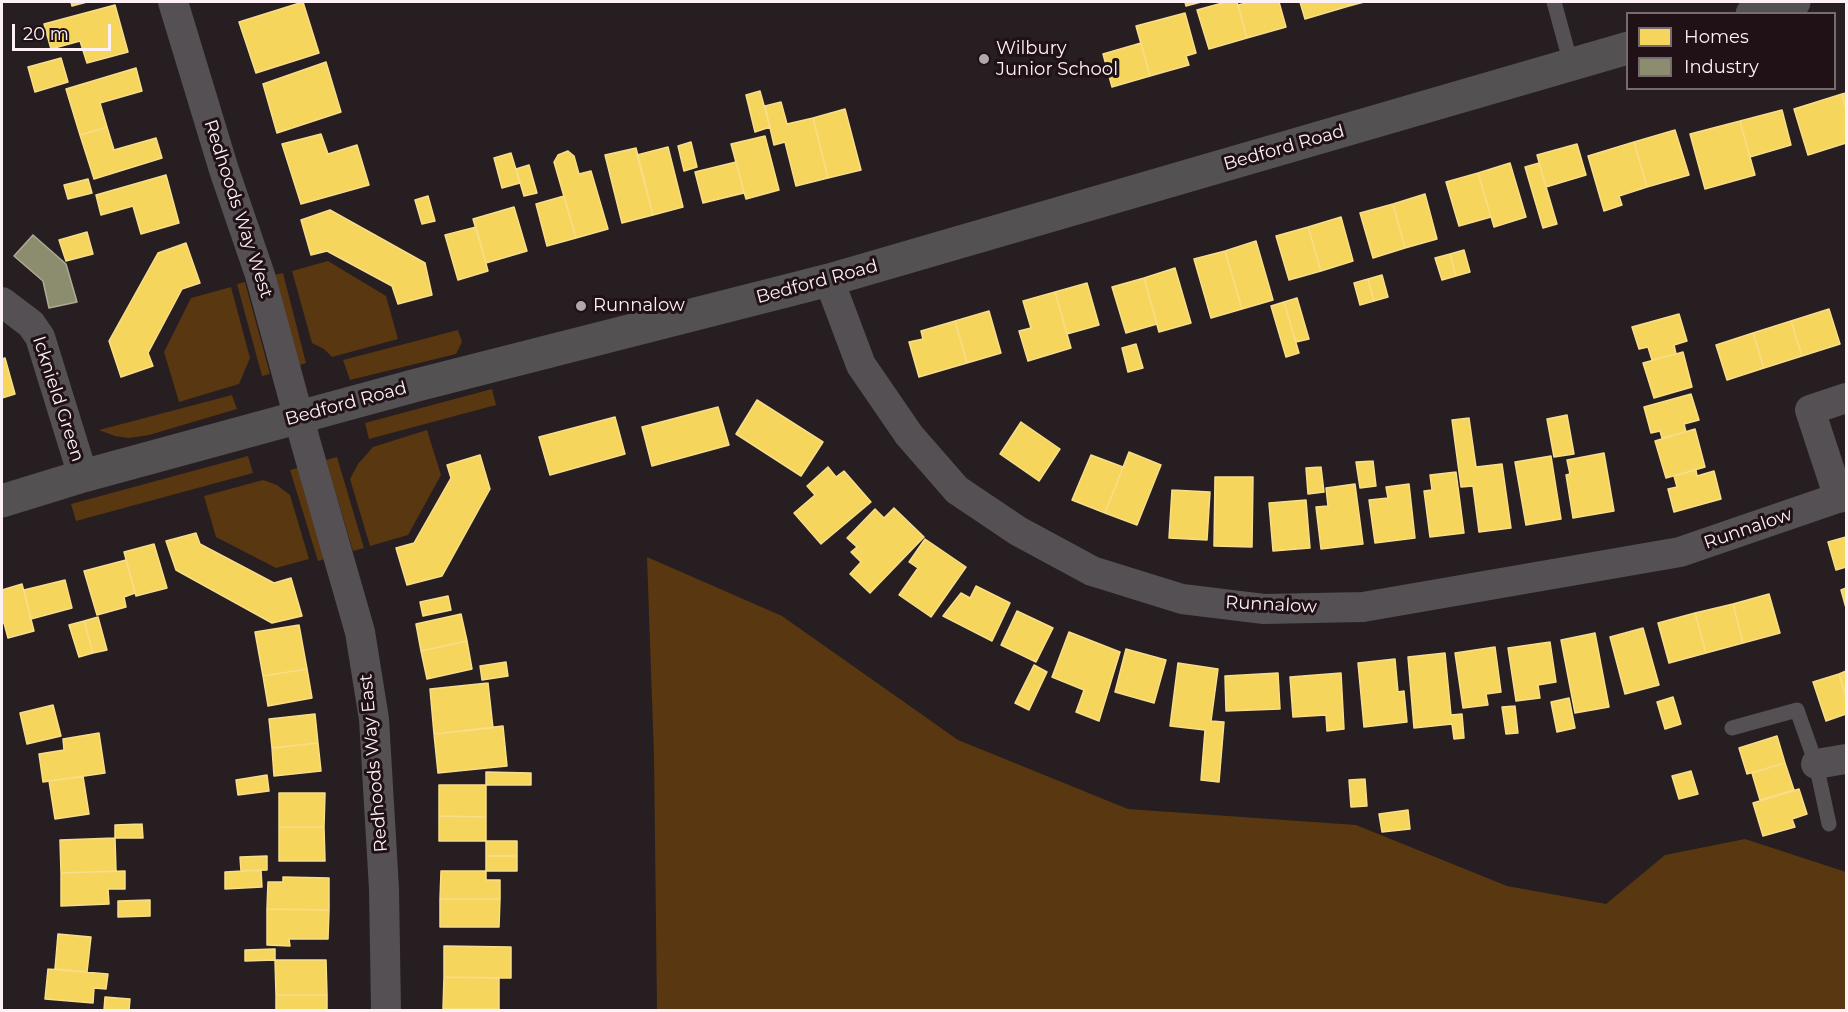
<!DOCTYPE html>
<html>
<head>
<meta charset="utf-8">
<style>
  body { margin:0 }
  #map { position:relative; width:1848px; height:1012px; overflow:hidden; background:#261e20; font-family:Montserrat,sans-serif }
  canvas { display:block }
  .frame { position:absolute; inset:0; border:3px solid #fdf1f5; pointer-events:none }
  .legend { position:absolute; left:1626px; top:12px; width:210px; height:78px; box-sizing:border-box; background:#201116; border:2px solid #786b6f; margin:0; padding:8px 10px; list-style:none; font-size:18px; color:#fdf1f5 }
  .legend li { display:flex; align-items:center; gap:12px; height:30px }
  .legend b { width:30px; border:2px solid #786b6f }
  .scale { position:absolute; left:12px; top:24px; width:99px; height:27px; box-sizing:border-box; border:3px solid #fdf1f5; border-top:0; padding-left:8px; font-size:18px; line-height:21px; white-space:nowrap; color:#fdf1f5; -webkit-text-stroke:4px #201116; paint-order:stroke }
</style>
</head>
<body>
<div id="map">
<canvas width="1848" height="1012"></canvas>
<div class="frame"></div>
<ul class="legend">
<li><b style="height:16px;background:#f6d55c"></b>Homes</li>
<li><b style="height:16px;background:#8c8c6e"></b>Industry</li>
</ul>
<div class="scale">20 m</div>
</div>
<script>
const g = document.querySelector('canvas').getContext('2d');
g.lineJoin = 'round';
function fillPath(path, color) { g.fillStyle = color; g.fill(path, 'evenodd'); }
const toPath = rows => new Path2D(rows.map(r => 'M' + r).join(''));
function trace(path, color, width, dash) { g.strokeStyle = color; g.lineWidth = width; g.lineCap = dash ? 'butt' : 'round'; g.setLineDash(dash || []); g.stroke(path); }
function label(font, color, halo, rows, align = 'center') {
  g.font = font + ' Montserrat,sans-serif'; g.lineWidth = 6; g.setLineDash([]); g.textBaseline = 'middle'; g.strokeStyle = halo; g.fillStyle = color; for (const [text, x, y, turn = 0] of rows) {
    g.save(); g.translate(x, y); g.rotate((+turn || 0) * Math.PI / 180); g.textAlign = isNaN(turn) ? turn : align; if (halo) g.strokeText(text, 0, 0); g.fillText(text, 0, 0); g.restore();
  }
}
fillPath(toPath([
  [328,261,386,296,398,339,332,357,324,349,312,343,292,271],
  [283,273,306,363,297,366,274,275],
  [245,282,270,374,262,376,237,284],
  [231,287,250,358,239,384,179,402,164,352,191,298],
  [458,330,462,342,456,354,350,380,343,360],
  [492,389,496,405,369,439,365,423],
  [232,395,237,409,149,435,129,438,115,436,99,430],
  [427,430,441,475,408,535,370,546,350,479,358,464,373,447],
  [248,456,253,473,76,521,71,504],
  [337,457,364,548,353,551,326,460],
  [301,467,328,558,318,561,290,470],
  [263,480,277,485,290,495,309,559,276,568,216,537,204,496],
  [647,557,782,616,958,740,1128,809,1356,825,1507,886,1606,904,1665,855,1745,839,1846,872,1846,1010,657,1010,654,756]
]), '#593710');
const homes = toPath([
  [71,2,87,2,72,6,71,2],
  [303,2,319,53,256,73,239,22,303,2],
  [1185,2,1201,2,1186,6,1185,2],
  [1226,2,1237,2,1247,38,1209,49,1197,10,1226,2],
  [1250,2,1279,2,1286,27,1247,38,1238,5,1250,2],
  [1300,2,1348,2,1349,6,1305,19,1300,2],
  [1348,2,1364,2,1349,6,1348,2],
  [115,5,128,52,87,63,80,41,51,49,44,24,115,5],
  [1185,13,1196,53,1186,56,1189,65,1150,76,1136,26,1185,13],
  [1141,43,1150,76,1112,87,1103,54,1141,43],
  [61,58,68,82,35,92,28,67,61,58],
  [326,62,341,112,277,133,263,84,326,62],
  [136,68,142,91,100,103,107,127,80,135,66,89,136,68],
  [760,91,770,127,755,132,746,95,760,91],
  [1846,93,1846,110,1842,94,1846,93],
  [1842,94,1846,110,1846,143,1808,155,1794,109,1842,94],
  [781,102,787,124,813,118,828,178,796,186,785,142,774,145,765,106,781,102],
  [845,109,861,170,828,178,813,118,845,109],
  [1782,110,1791,145,1750,157,1740,121,1782,110],
  [1740,121,1755,175,1705,189,1690,134,1740,121],
  [107,127,114,150,156,138,162,158,94,179,80,135,107,127],
  [1675,130,1689,175,1647,187,1634,142,1675,130],
  [321,134,328,154,357,145,369,185,301,204,282,144,321,134],
  [765,136,779,190,746,199,731,144,765,136],
  [691,142,697,167,684,171,678,146,691,142],
  [1634,142,1647,187,1619,196,1622,205,1604,211,1588,156,1634,142],
  [1577,144,1586,175,1546,187,1537,155,1577,144],
  [668,147,683,207,653,215,637,155,668,147],
  [636,148,653,215,622,223,605,155,636,148],
  [568,151,574,156,579,174,591,171,608,229,576,238,554,162,558,155,568,151],
  [511,153,520,183,502,188,494,158,511,153],
  [736,162,744,193,703,203,695,172,736,162],
  [1510,163,1526,217,1494,227,1478,173,1510,163],
  [1539,163,1557,224,1543,228,1525,167,1539,163],
  [529,165,537,193,524,196,516,169,529,165],
  [1478,173,1491,217,1459,226,1446,182,1478,173],
  [166,175,179,223,141,234,133,206,101,215,96,195,166,175],
  [88,179,92,193,68,199,64,185,88,179],
  [1425,194,1437,239,1405,248,1393,204,1425,194],
  [428,196,435,221,422,224,415,200,428,196],
  [564,196,576,238,547,246,536,204,564,196],
  [1393,204,1405,248,1373,258,1360,213,1393,204],
  [514,207,527,251,486,263,473,219,514,207],
  [330,210,425,263,432,295,398,304,392,286,327,251,311,255,301,220,330,210],
  [1341,217,1353,261,1321,271,1308,227,1341,217],
  [476,227,488,271,458,280,445,235,476,227],
  [1308,227,1321,271,1289,280,1276,236,1308,227],
  [87,232,93,254,66,261,59,240,87,232],
  [1256,241,1273,300,1242,309,1225,251,1256,241],
  [186,243,200,283,182,289,148,353,153,366,121,377,109,341,158,253,186,243],
  [1464,250,1470,272,1456,276,1450,254,1464,250],
  [1225,251,1242,309,1211,318,1194,259,1225,251],
  [1450,254,1456,276,1442,280,1435,258,1450,254],
  [1175,268,1191,323,1159,332,1144,278,1175,268],
  [1382,275,1388,297,1374,301,1368,279,1382,275],
  [1144,278,1157,324,1126,333,1112,287,1144,278],
  [1368,279,1374,301,1360,305,1354,283,1368,279],
  [1087,283,1099,325,1067,334,1055,292,1087,283],
  [1055,292,1071,348,1028,361,1019,331,1031,328,1023,301,1055,292],
  [1297,298,1309,339,1296,342,1284,302,1297,298],
  [1284,302,1299,353,1286,357,1271,306,1284,302],
  [1829,309,1840,344,1802,356,1791,321,1829,309],
  [989,311,1001,353,967,363,955,321,989,311],
  [1679,314,1687,341,1674,345,1676,354,1652,360,1648,347,1639,349,1632,327,1679,314],
  [955,321,967,363,919,377,909,342,923,339,921,331,955,321],
  [1791,321,1802,356,1764,368,1753,333,1791,321],
  [1753,333,1764,368,1727,380,1716,345,1753,333],
  [1136,344,1143,368,1128,372,1122,348,1136,344],
  [1683,352,1692,387,1654,398,1643,363,1683,352],
  [5,358,15,394,2,398,2,359,5,358],
  [1691,394,1699,420,1684,424,1686,432,1662,438,1660,431,1651,433,1644,407,1691,394],
  [757,400,823,442,801,476,736,434,757,400],
  [718,407,729,445,652,466,642,427,718,407],
  [1567,415,1574,454,1554,457,1547,419,1567,415],
  [615,417,625,454,550,475,539,437,615,417],
  [1469,418,1476,467,1502,464,1511,528,1479,532,1473,486,1461,487,1452,420,1469,418],
  [1021,422,1060,449,1039,481,1000,454,1021,422],
  [1695,429,1705,467,1666,478,1655,441,1695,429],
  [1129,452,1161,465,1137,525,1105,513,1129,452],
  [1604,453,1614,511,1573,518,1566,475,1570,474,1567,460,1604,453],
  [480,455,490,489,442,576,407,585,396,548,414,543,451,478,447,465,480,455],
  [1091,455,1123,467,1105,513,1072,500,1091,455],
  [1551,456,1561,519,1526,525,1515,462,1551,456],
  [1373,461,1376,486,1360,488,1356,462,1373,461],
  [828,467,836,477,844,471,871,502,821,544,794,513,815,495,807,486,828,467],
  [1321,467,1324,492,1308,494,1306,468,1321,467],
  [1696,470,1697,476,1714,471,1721,499,1674,512,1668,489,1677,487,1674,476,1696,470],
  [1456,472,1464,533,1430,537,1424,491,1432,490,1430,475,1456,472],
  [1215,477,1253,477,1252,547,1214,546,1215,477],
  [1355,484,1363,544,1321,549,1316,507,1328,506,1326,488,1355,484],
  [1409,484,1415,538,1375,543,1369,500,1388,498,1386,487,1409,484],
  [1172,490,1210,492,1207,540,1169,538,1172,490],
  [1306,500,1310,548,1273,551,1269,503,1306,500],
  [894,508,924,537,870,593,850,574,861,562,851,552,857,547,847,538,875,509,884,518,894,508],
  [196,533,200,544,274,583,291,578,302,616,272,623,176,570,166,541,196,533],
  [1846,537,1846,567,1836,570,1828,542,1846,537],
  [925,539,966,567,931,617,899,595,918,568,909,562,925,539],
  [154,544,167,588,136,596,124,552,154,544],
  [126,560,135,593,124,597,126,607,97,615,84,571,126,560],
  [65,580,72,608,31,619,24,590,65,580],
  [22,584,34,631,8,638,4,623,2,623,2,590,22,584],
  [976,586,1010,603,992,641,943,616,961,593,970,598,976,586],
  [1846,588,1846,608,1841,590,1846,588],
  [1769,594,1780,633,1743,643,1733,604,1769,594],
  [448,596,451,610,423,616,420,602,448,596],
  [1733,604,1743,643,1706,653,1695,613,1733,604],
  [1017,611,1053,628,1036,662,1001,645,1017,611],
  [1695,613,1706,653,1669,663,1658,623,1695,613],
  [461,614,467,641,421,651,416,624,461,614],
  [98,617,107,650,93,653,84,621,98,617],
  [84,621,93,653,79,657,69,625,84,621],
  [299,625,307,669,263,676,255,632,299,625],
  [1643,628,1659,685,1625,694,1610,637,1643,628],
  [1069,632,1120,652,1099,721,1076,712,1084,690,1052,677,1069,632],
  [1595,633,1609,707,1575,713,1561,640,1595,633],
  [467,641,472,669,427,679,421,651,467,641],
  [1550,642,1556,682,1538,685,1540,698,1516,701,1508,648,1550,642],
  [1495,647,1501,692,1486,694,1488,705,1463,708,1455,653,1495,647],
  [1126,649,1166,660,1154,703,1115,692,1126,649],
  [1445,653,1451,715,1462,714,1464,738,1454,739,1452,724,1414,728,1408,657,1445,653],
  [1395,659,1398,692,1404,691,1407,722,1364,727,1358,663,1395,659],
  [506,662,508,676,482,680,480,666,506,662],
  [1178,663,1218,669,1211,721,1224,722,1219,782,1201,780,1205,730,1170,726,1178,663],
  [1034,665,1047,672,1029,710,1015,703,1034,665],
  [307,669,312,698,268,706,263,676,307,669],
  [1846,671,1846,697,1839,674,1846,671],
  [1278,673,1280,709,1226,711,1225,676,1278,673],
  [1341,673,1344,729,1327,731,1326,715,1293,717,1290,677,1341,673],
  [1839,674,1846,697,1846,714,1826,721,1813,682,1839,674],
  [488,683,493,728,434,734,430,689,488,683],
  [1673,697,1681,724,1665,729,1657,702,1673,697],
  [1569,698,1575,728,1557,732,1551,702,1569,698],
  [53,705,61,736,27,744,20,713,53,705],
  [1515,706,1518,733,1506,734,1502,707,1515,706],
  [315,714,318,743,272,748,269,719,315,714],
  [503,726,507,766,438,773,434,734,503,726],
  [99,733,105,773,43,782,39,754,64,750,63,739,99,733],
  [1777,736,1785,763,1747,774,1739,748,1777,736],
  [318,743,321,771,274,776,272,748,318,743],
  [1785,763,1794,790,1760,800,1752,773,1785,763],
  [1691,771,1698,794,1679,799,1672,776,1691,771],
  [486,772,531,773,531,785,486,785,486,772],
  [267,775,269,791,238,795,236,780,267,775],
  [83,776,89,814,55,819,49,781,83,776],
  [1365,779,1367,806,1351,807,1349,780,1365,779],
  [439,785,486,785,486,817,439,816,439,785],
  [1799,789,1807,814,1792,819,1795,827,1763,836,1753,803,1799,789],
  [279,793,325,793,324,827,279,827,279,793],
  [1408,810,1410,829,1382,832,1379,814,1408,810],
  [439,816,486,817,486,841,439,841,439,816],
  [142,824,143,838,115,838,115,825,142,824],
  [279,827,324,827,325,861,279,861,279,827],
  [115,838,116,871,61,873,60,840,115,838],
  [486,841,517,841,517,856,486,856,486,841],
  [267,856,267,870,241,871,240,857,267,856],
  [486,856,517,856,517,871,486,871,486,856],
  [261,870,262,887,225,889,225,872,261,870],
  [125,871,125,889,108,889,109,904,61,906,61,873,125,871],
  [441,871,486,871,486,880,500,880,500,899,440,899,441,871],
  [283,877,329,878,329,910,267,909,268,882,283,882,283,877],
  [440,899,500,899,499,927,440,927,440,899],
  [150,900,150,916,118,917,118,901,150,900],
  [267,909,329,910,328,939,289,939,290,946,267,945,267,909],
  [58,934,91,937,87,972,55,969,58,934],
  [444,946,511,947,511,978,444,977,444,946],
  [275,949,275,960,245,961,245,950,275,949],
  [275,960,326,960,327,995,276,995,275,960],
  [48,969,108,974,106,989,94,988,93,1003,45,999,48,969],
  [444,977,499,978,499,1009,443,1009,444,977],
  [276,995,327,995,327,1010,276,1010,276,995],
  [105,997,130,999,129,1010,104,1010,105,997]
]);
fillPath(homes, '#f6d55c');
trace(homes, '#f8dd8a', 1.5);
const industry = toPath([
  [33,235,66,264,77,302,49,308,43,281,14,256,33,235]
]);
fillPath(industry, '#8c8c6e');
trace(industry, '#aeaa96', 1.5);
trace(toPath([
  [1554,2,1571,64],
  [1732,728,1797,710,1816,764,1829,824]
]), '#545053', 15);
trace(toPath([
  [173,2,224,170,260,275,306,444,360,632,374,719,384,889,386,1010],
  [829,280,861,365,909,435,957,490,1018,531,1092,571,1182,599,1264,609,1363,607,1680,552,1846,495],
  [2,302,31,324,40,337,83,476],
  [1839,498,1810,410,1846,398],
  [1816,764,1846,759]
]), '#545053', 30);
trace(toPath([
  [1752,14,1794,2],
  [2,501,83,476,417,385,829,280,1628,48]
]), '#545153', 33);
for (const [x, y, r, color] of [
  [984,59,6,"#b2a7aa"],
  [581,306,6,"#b2a7aa"]
]) { const dot = new Path2D(); dot.arc(x, y, r, 0, 2 * Math.PI); g.fillStyle = color; g.fill(dot); trace(dot, '#201116', 2); }
label('18px', '#fdf1f5', '#201116', [
  ["Wilbury",996,49],
  ["Junior School",996,70],
  ["Runnalow",593,306]
], 'left');
label('18px', '#fdf1f5', '#201116', [
  ["Bedford Road",1284,148,-16],
  ["Redhoods Way West",238,209,72],
  ["Bedford Road",817,282,-15],
  ["Icknield Green",58,399,72],
  ["Bedford Road",346,404,-15],
  ["Runnalow",1748,529,-19],
  ["Runnalow",1271,605,3],
  ["Redhoods Way East",374,763,-95]
]);
</script>
</body>
</html>
